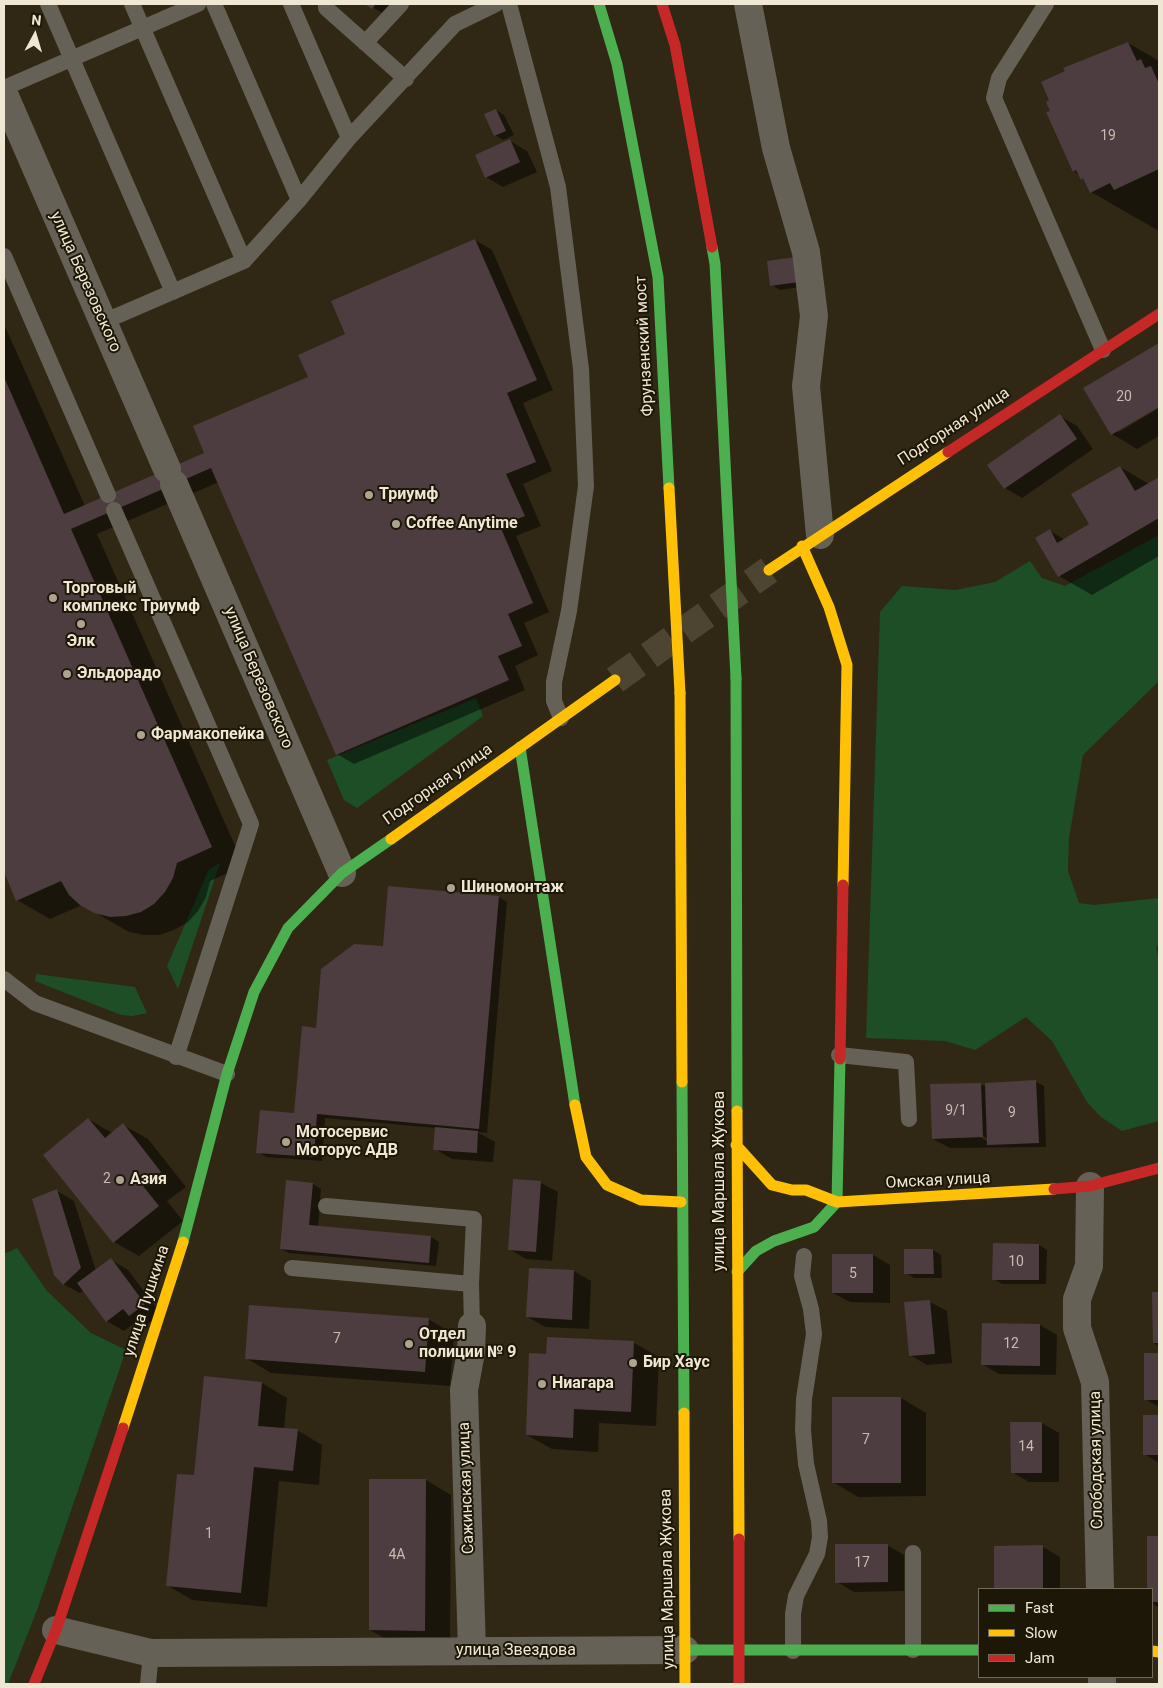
<!DOCTYPE html>
<html>
<head>
<meta charset="utf-8">
<style>
  body { margin:0 }
  #map { position:relative; width:1163px; height:1688px; overflow:hidden; background:#302814; font-family:Roboto,sans-serif }
  canvas { display:block }
  .frame { position:absolute; inset:0; border:5px solid #efe7d4; pointer-events:none }
  .legend { position:absolute; left:978px; top:1588px; width:175px; height:90px; box-sizing:border-box; background:#1d1708; border:1px solid #716a5a; margin:0; padding:6px 9px; list-style:none; font-size:15px; color:#efe7d4 }
  .legend li { display:flex; align-items:center; gap:10px; height:25px }
  .legend b { width:25px; border:1px solid #716a5a }
  .north { position:absolute; left:10px; top:10px; width:50px; height:50px; -webkit-text-stroke:4px #1d1708; paint-order:stroke; rotate:6deg; font-size:14px; font-weight:700; line-height:20px; text-align:center; color:#efe7d4 }
  .north::after { content:''; display:block; margin:auto; width:18px; height:22px; background:#efe7d4; clip-path:polygon(50% 0,100% 100%,50% 72%,0 100%) }
</style>
</head>
<body>
<div id="map">
<canvas width="1163" height="1688"></canvas>
<div class="frame"></div>
<ul class="legend">
<li><b style="height:6px;background:#4caf50"></b>Fast</li>
<li><b style="height:6px;background:#ffc107"></b>Slow</li>
<li><b style="height:6px;background:#c62828"></b>Jam</li>
</ul>
<div class="north">N</div>
</div>
<script>
const g = document.querySelector('canvas').getContext('2d');
g.lineJoin = 'round';
function fillPath(path, color) { g.fillStyle = color; g.fill(path, 'evenodd'); }
const toPath = rows => new Path2D(rows.map(r => 'M' + r).join(''));
function trace(path, color, width, dash) { g.strokeStyle = color; g.lineWidth = width; g.lineCap = dash ? 'butt' : 'round'; g.setLineDash(dash || []); g.stroke(path); }
function label(font, color, halo, rows, align = 'center') {
  g.font = font + ' Roboto,sans-serif'; g.lineWidth = 4; g.setLineDash([]); g.textBaseline = 'middle'; g.strokeStyle = halo; g.fillStyle = color; for (const [text, x, y, turn = 0] of rows) {
    g.save(); g.translate(x, y); g.rotate((+turn || 0) * Math.PI / 180); g.textAlign = isNaN(turn) ? turn : align; if (halo) g.strokeText(text, 0, 0); g.fillText(text, 0, 0); g.restore();
  }
}
fillPath(toPath([
  [1159,535,1159,681,1083,755,1069,838,1068,871,1079,903,1094,905,1159,898,1159,944,1156,947,1159,960,1159,1121,1122,1131,1101,1117,1087,1102,1052,1041,1026,1017,975,1050,945,1041,866,1038,880,612,902,586,956,590,995,582,1030,561,1042,578,1065,586],
  [476,698,483,716,357,808,344,800,327,760],
  [220,863,178,989,167,966,209,869],
  [36,974,135,987,147,1013,132,1016,121,1015,35,981],
  [17,1248,47,1291,91,1333,126,1350,37,1610,8,1684,4,1684,4,1254]
]), '#1d4e26');
fillPath(toPath([
  [367,4,400,4,389,17],
  [1128,43,1159,61,1159,231,1091,192,1086,181,1074,171,1052,111],
  [496,110,504,115,514,135,503,140,495,135],
  [510,141,527,151,537,172,503,187,486,177],
  [475,240,492,250,553,390,523,403,552,471,523,484,541,526,516,536,549,612,524,623,538,655,515,666,525,690,354,764,337,754,219,482,97,534,244,866,210,881,206,897,198,911,188,922,174,930,159,935,144,935,129,932,82,905,50,919,17,900,4,869,4,324,85,506,206,453,310,377,347,335],
  [769,262,807,286,780,290,772,285],
  [1159,345,1159,405,1117,430,1119,432,1159,408,1159,436,1137,449,1112,434,1085,389],
  [1060,416,1077,426,1093,449,1022,498,1005,488],
  [1120,467,1149,484,1159,479,1159,556,1092,595,1059,576,1050,531,1065,540,1090,525],
  [499,897,507,902,487,1133,477,1132,495,1142,493,1162,452,1159,435,1149,437,1128,325,1118,322,1161,266,1157,258,1152,295,1114,317,1029,384,948],
  [1036,1082,1044,1086,1046,1147,950,1148,933,1139,980,1084,986,1087,986,1084],
  [978,1133,988,1139,988,1142,977,1135],
  [88,1119,112,1133,123,1125,148,1139,186,1187,167,1201,183,1221,139,1256,114,1242],
  [287,1181,313,1184,321,1189,318,1227,431,1237,439,1242,436,1266,289,1253,281,1249],
  [541,1183,558,1192,552,1261,526,1259,509,1249],
  [57,1191,74,1201,96,1271,111,1260,128,1270,161,1314,146,1325,138,1320,124,1331,107,1321,84,1290,80,1293,63,1284],
  [1039,1245,1047,1250,1046,1284,1002,1284,994,1279],
  [905,1250,933,1250,941,1255,942,1278,914,1278,906,1273],
  [873,1255,890,1265,890,1303,850,1302,833,1293],
  [530,1270,574,1271,591,1281,589,1329,545,1327,528,1317],
  [1154,1293,1159,1293,1159,1346,1154,1343],
  [930,1302,947,1311,952,1363,927,1365,910,1355],
  [428,1319,454,1334,450,1386,271,1373,246,1358],
  [1040,1325,1057,1335,1056,1375,999,1374,982,1364],
  [548,1339,634,1343,659,1357,656,1426,599,1423,598,1452,552,1449,527,1435,548,1355],
  [1145,1354,1159,1354,1159,1407,1145,1399],
  [262,1383,287,1398,284,1429,297,1430,322,1445,319,1485,279,1481,267,1607,192,1600,167,1585,195,1477],
  [833,1398,901,1398,926,1413,926,1496,858,1497,833,1482],
  [1145,1417,1159,1417,1159,1463,1144,1454],
  [1042,1423,1059,1433,1059,1482,1029,1482,1012,1472],
  [426,1480,451,1495,450,1645,395,1644,370,1630],
  [1148,1537,1159,1537,1159,1608,1152,1603,1152,1589,1148,1589],
  [887,1545,904,1555,904,1591,854,1592,837,1582],
  [995,1547,1043,1547,1060,1557,1060,1589,995,1589]
]), '#0007');
fillPath(toPath([
  [365,4,376,4,372,9],
  [1128,42,1137,61,1141,59,1145,68,1151,66,1159,84,1159,169,1114,190,1110,183,1090,193,1083,178,1081,180,1076,170,1073,172,1046,112,1050,111,1046,102,1049,100,1041,82,1065,71,1063,68],
  [496,109,506,131,494,136,484,114],
  [510,139,520,162,485,178,475,155],
  [475,239,537,380,507,393,536,462,506,474,525,516,500,526,533,603,508,614,522,646,498,656,509,680,336,755,211,468,71,529,212,847,177,863,173,878,165,892,154,904,141,912,126,916,110,917,94,913,80,905,69,895,61,881,16,901,4,872,4,377,64,514,204,453,193,426,308,377,298,355,345,334,331,301],
  [796,257,799,282,770,286,767,261],
  [1159,343,1159,407,1111,435,1083,388],
  [1060,414,1077,439,1004,489,987,465],
  [1120,466,1135,491,1159,477,1159,518,1058,577,1035,538,1050,529,1057,543,1089,524,1071,494],
  [388,886,499,896,479,1129,317,1114,314,1157,256,1153,260,1110,294,1113,302,1026,316,1028,321,969,354,944,383,946],
  [1036,1080,1039,1143,987,1145,985,1083],
  [981,1083,983,1137,932,1139,930,1084],
  [88,1118,105,1138,123,1123,161,1172,143,1186,159,1206,113,1243,43,1155],
  [435,1127,478,1131,477,1153,433,1150],
  [513,1179,541,1181,536,1252,508,1250],
  [286,1180,313,1183,309,1225,431,1236,429,1263,280,1249],
  [57,1189,81,1268,63,1285,54,1275,32,1199],
  [993,1243,1039,1244,1039,1280,992,1280],
  [904,1249,933,1249,934,1274,904,1274],
  [832,1254,873,1254,873,1293,832,1293],
  [111,1258,145,1304,129,1316,123,1309,106,1322,77,1283],
  [529,1268,574,1270,572,1320,526,1317],
  [1152,1292,1159,1292,1159,1343,1153,1343],
  [930,1300,935,1354,909,1356,904,1302],
  [249,1305,429,1318,425,1372,245,1359],
  [982,1323,1040,1324,1040,1366,981,1365],
  [547,1337,634,1341,631,1412,574,1409,573,1438,526,1435,529,1353,546,1354],
  [1144,1353,1159,1353,1159,1400,1144,1400],
  [204,1376,262,1382,258,1426,298,1429,293,1471,254,1467,241,1593,166,1586,177,1474,194,1475],
  [832,1397,901,1397,901,1483,832,1483],
  [1143,1415,1159,1415,1159,1455,1143,1455],
  [1010,1422,1042,1422,1042,1473,1011,1473],
  [369,1479,426,1479,425,1631,369,1630],
  [1147,1536,1159,1536,1159,1602,1152,1602,1152,1589,1147,1589],
  [835,1544,888,1544,888,1582,835,1583],
  [1043,1545,1043,1589,994,1589,994,1546]
]), '#4d3c40');
trace(toPath([
  [615,680,769,570]
]), '#4d4531', 28, [28, 14]);
trace(toPath([
  [48,4,173,292],
  [132,4,244,261],
  [214,4,299,200],
  [291,4,349,138],
  [326,4,326,8,406,79],
  [509,4,558,187,581,369,586,486,569,611,554,682,554,701,561,718],
  [1046,4,999,78,994,98,1103,350],
  [365,43,401,4],
  [4,88,198,4],
  [4,256,108,495],
  [103,322,244,261,299,200,349,138,455,24,496,4],
  [114,510,251,824,176,1057],
  [4,979,35,1003,227,1074],
  [839,1055,906,1062,909,1119],
  [326,1206,474,1219,471,1284,472,1326],
  [292,1268,471,1284],
  [913,1553,913,1650],
  [793,1651,793,1614,796,1596,817,1554,820,1537,819,1521,806,1464,803,1430,804,1399,814,1334,811,1309,802,1276,804,1256],
  [148,1684,151,1653]
]), '#656157', 16);
trace(toPath([
  [748,4,776,148,806,252,814,316,806,386,820,535],
  [4,94,167,469],
  [174,484,342,873],
  [1090,1186,1089,1266,1077,1299,1077,1328,1095,1382,1100,1589],
  [56,1630,151,1653,685,1650],
  [472,1651,464,1390,471,1352,472,1326],
  [1102,1677,1102,1684]
]), '#656157', 28);
trace(toPath([
  [736,678,737,1111],
  [520,747,575,1105],
  [682,1082,684,1413],
  [183,1242,227,1074,254,992,288,928,342,873,391,839],
  [737,1272,756,1251,774,1241,814,1227,837,1202,840,1059],
  [685,1650,979,1650]
]), '#4caf50', 11);
trace(toPath([
  [802,546,829,607,847,665,843,885],
  [769,570,948,452],
  [680,693,682,1082],
  [391,839,615,680],
  [575,1105,586,1157,607,1185,641,1200,681,1202],
  [737,1111,739,1539],
  [736,1145,772,1185,792,1190,806,1190,837,1202,1054,1189],
  [684,1413,685,1684],
  [123,1428,183,1242],
  [1152,1651,1159,1652]
]), '#ffc107', 11);
trace(toPath([
  [948,452,1159,314],
  [840,1059,843,885],
  [1054,1189,1090,1186,1159,1168],
  [739,1539,739,1684],
  [34,1684,56,1630,123,1428]
]), '#c62828', 11);
trace(toPath([
  [599,4,617,64,658,277,669,488],
  [712,247,715,264,736,678]
]), '#4caf50', 11);
trace(toPath([
  [669,488,680,693]
]), '#ffc107', 11);
trace(toPath([
  [662,4,675,45,712,247]
]), '#c62828', 11);
for (const [x, y, r, color] of [
  [369,495,5,"#aca491"],
  [396,524,5,"#aca491"],
  [53,598,5,"#aca491"],
  [81,624,5,"#aca491"],
  [67,674,5,"#aca491"],
  [141,735,5,"#aca491"],
  [451,888,5,"#aca491"],
  [286,1142,5,"#aca491"],
  [120,1180,5,"#aca491"],
  [409,1344,5,"#aca491"],
  [633,1363,5,"#aca491"],
  [542,1384,5,"#aca491"]
]) { const dot = new Path2D(); dot.arc(x, y, r, 0, 2 * Math.PI); g.fillStyle = color; g.fill(dot); trace(dot, '#1d1708', 2); }
label('14px', '#c6bcaf', null, [
  ["19",1108,136],
  ["20",1124,397],
  ["9/1",956,1111],
  ["9",1012,1113],
  ["2",107,1179],
  ["10",1016,1262],
  ["5",853,1274],
  ["7",337,1339],
  ["12",1011,1344],
  ["7",866,1440],
  ["14",1026,1447],
  ["1",209,1534],
  ["4А",397,1555],
  ["17",862,1563]
]);
label('16px', '#efe7d4', '#1d1708', [
  ["улица Березовского",85,282,66],
  ["Фрунзенский мост",645,346,-93],
  ["Подгорная улица",954,427,-33],
  ["улица Березовского",258,678,67],
  ["Подгорная улица",438,785,-35],
  ["улица Маршала Жукова",720,1181,-90],
  ["Омская улица",938,1181,-3],
  ["улица Пушкина",147,1301,-72],
  ["Слободская улица",1097,1460,-91],
  ["Сажинская улица",467,1488,-92],
  ["улица Маршала Жукова",668,1579,-91],
  ["улица Звездова",516,1651]
]);
label('bold 16px', '#efe7d4', '#1d1708', [
  ["Триумф",379,495],
  ["Coffee Anytime",406,524],
  ["Торговый",63,589],
  ["комплекс Триумф",63,607],
  ["Элк",81,642,"center"],
  ["Эльдорадо",77,674],
  ["Фармакопейка",151,735],
  ["Шиномонтаж",461,888],
  ["Мотосервис",296,1133],
  ["Моторус АДВ",296,1151],
  ["Азия",130,1180],
  ["Отдел",419,1335],
  ["полиции № 9",419,1353],
  ["Бир Хаус",643,1363],
  ["Ниагара",552,1384]
], 'left');
</script>
</body>
</html>
